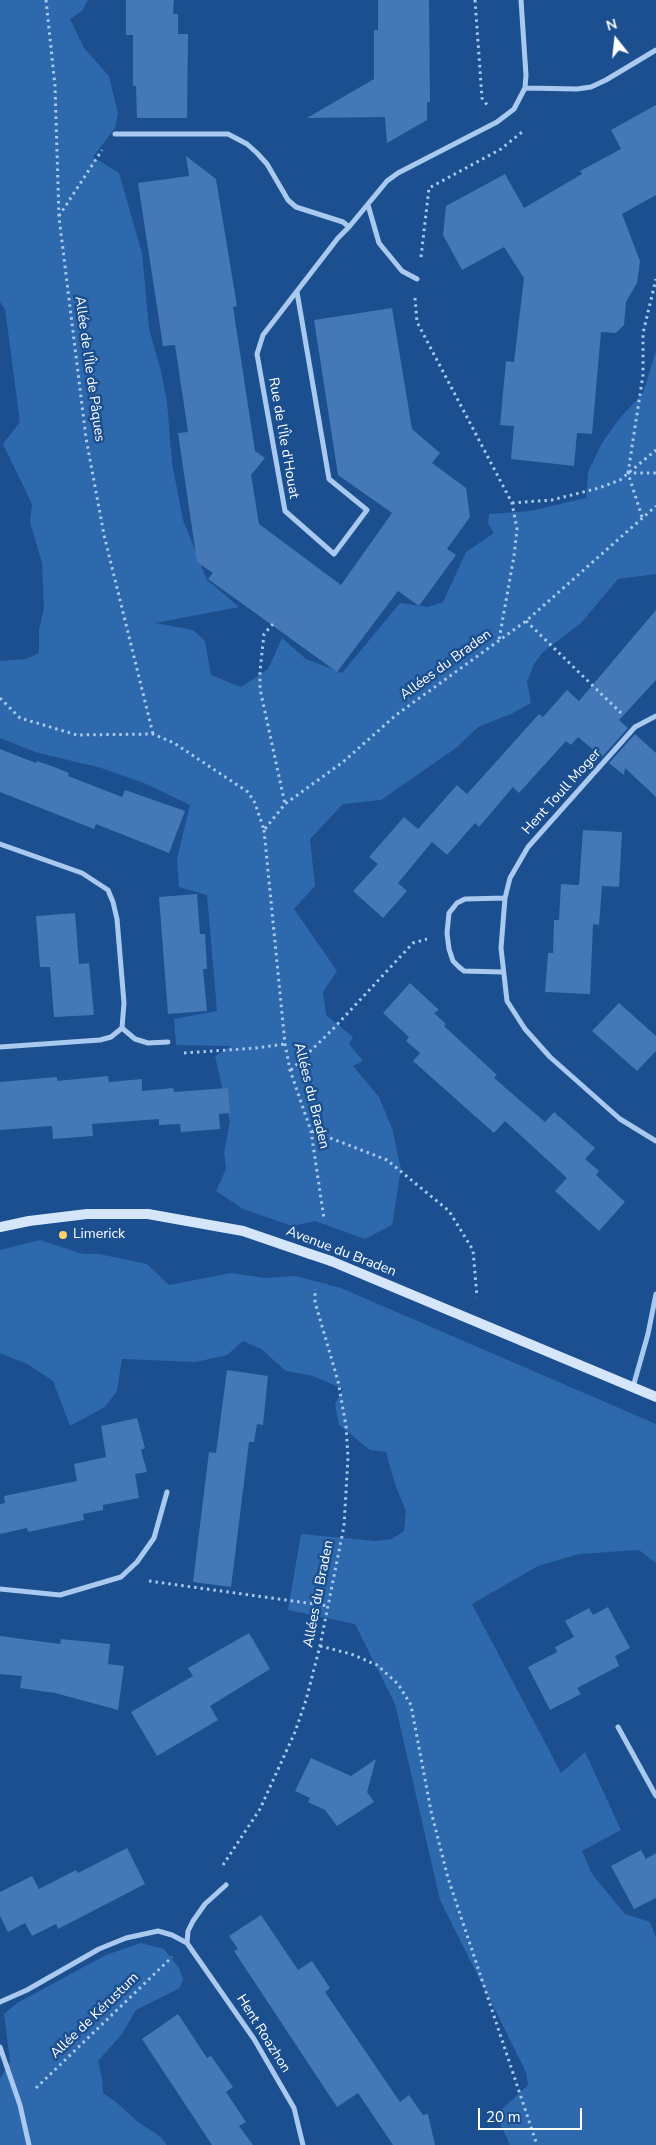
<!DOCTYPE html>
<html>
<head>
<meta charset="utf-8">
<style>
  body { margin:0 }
  #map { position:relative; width:656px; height:2145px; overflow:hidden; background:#1b4f8f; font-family:"Nunito Sans",sans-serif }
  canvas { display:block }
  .north { position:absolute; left:591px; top:15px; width:50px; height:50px; -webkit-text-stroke:4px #1b4f8f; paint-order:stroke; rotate:344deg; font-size:14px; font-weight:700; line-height:20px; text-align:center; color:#fff }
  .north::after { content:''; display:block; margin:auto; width:18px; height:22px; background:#fff; clip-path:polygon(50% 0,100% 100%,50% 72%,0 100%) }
  .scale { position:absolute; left:478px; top:2108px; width:104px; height:22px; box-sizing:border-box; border:2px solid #fff; border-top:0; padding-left:6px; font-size:15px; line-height:18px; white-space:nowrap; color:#fff; -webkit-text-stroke:4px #1b4f8f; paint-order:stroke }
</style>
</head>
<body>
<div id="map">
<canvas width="656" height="2145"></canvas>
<div class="north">N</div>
<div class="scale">20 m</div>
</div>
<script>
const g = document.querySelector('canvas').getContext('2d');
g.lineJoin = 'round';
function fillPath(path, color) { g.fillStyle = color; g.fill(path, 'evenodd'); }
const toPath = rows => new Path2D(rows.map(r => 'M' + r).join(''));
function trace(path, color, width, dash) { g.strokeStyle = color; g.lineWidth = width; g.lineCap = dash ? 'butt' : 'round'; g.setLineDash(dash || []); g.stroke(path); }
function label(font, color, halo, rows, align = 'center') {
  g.font = font + ' "Nunito Sans",sans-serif'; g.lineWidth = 5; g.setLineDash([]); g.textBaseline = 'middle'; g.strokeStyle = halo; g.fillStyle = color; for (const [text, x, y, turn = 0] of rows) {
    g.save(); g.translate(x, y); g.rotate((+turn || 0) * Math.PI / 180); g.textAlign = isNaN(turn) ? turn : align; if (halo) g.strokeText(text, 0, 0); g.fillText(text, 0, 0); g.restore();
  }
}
fillPath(toPath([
  [0,0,88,0,82,11,70,19,84,48,109,76,118,114,115,128,93,157,119,173,142,253,149,329,161,371,167,402,172,463,183,520,207,580,239,607,155,623,193,630,205,641,211,675,241,687,268,669,282,638,306,659,342,673,400,603,428,607,443,602,466,552,494,533,488,523,489,514,530,511,586,498,588,472,602,443,619,419,643,393,656,351,656,574,618,579,581,623,542,653,534,664,527,682,531,703,511,714,478,727,456,748,381,800,343,804,310,839,315,886,294,909,337,971,323,992,326,1015,353,1037,349,1044,363,1061,353,1066,379,1097,392,1128,401,1169,392,1225,365,1239,315,1221,292,1226,243,1209,216,1191,226,1169,224,1152,230,1122,215,1056,231,1046,176,1045,174,1019,217,1011,207,895,179,887,177,859,190,805,144,783,98,767,38,753,0,738,0,661,26,659,39,653,39,630,44,608,42,563,30,522,32,504,3,444,20,422,5,309,0,302],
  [40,1240,83,1254,99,1254,147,1264,169,1285,231,1273,265,1278,296,1276,341,1288,656,1424,656,1563,639,1550,579,1554,538,1566,472,1604,561,1773,585,1752,621,1830,582,1851,592,1874,625,1914,650,1922,656,1938,656,2145,510,2145,496,2115,528,2085,526,2072,440,1900,395,1704,355,1624,288,1610,301,1534,376,1541,392,1539,404,1531,406,1511,395,1484,386,1452,370,1450,339,1425,335,1404,343,1389,313,1376,286,1371,261,1349,243,1341,227,1355,196,1362,122,1359,117,1391,105,1407,70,1426,53,1381,27,1364,0,1353,0,1250],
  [141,1943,164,1949,179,1968,183,1979,180,1988,136,2010,122,2034,98,2061,102,2078,103,2093,116,2102,138,2122,161,2137,167,2145,0,2145,0,2079,10,2061,4,2014,17,2003,106,1955]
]), '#2e69ad');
fillPath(toPath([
  [126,0,174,0,173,14,178,14,178,34,188,34,187,118,137,118,136,86,133,86,133,35,126,35],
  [378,0,429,0,430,102,427,102,427,120,387,143,385,117,307,118,374,79,374,30,378,30],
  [656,105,656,195,622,214,640,261,637,283,626,302,624,325,616,333,601,332,592,434,577,433,574,466,511,459,514,426,500,425,506,361,514,362,524,278,504,247,462,270,443,235,446,206,505,174,524,208,582,174,580,171,621,149,611,130],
  [186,156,216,179,237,306,233,307,255,451,265,458,251,475,259,524,341,585,392,513,338,475,314,320,392,308,412,429,440,453,432,463,466,488,470,517,447,549,456,555,419,606,398,591,337,672,208,579,213,573,197,562,178,433,188,432,175,345,163,346,138,183,189,176],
  [656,610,656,680,619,720,628,728,602,757,578,737,571,745,566,741,519,793,513,787,479,827,475,823,447,855,432,842,398,883,407,891,383,918,353,891,378,864,369,857,404,817,418,829,457,785,467,794,539,714,543,717,567,690,579,701],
  [635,734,656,753,656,797,625,768,624,775,609,763],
  [0,749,36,763,37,761,54,767,69,773,68,776,122,797,125,790,185,811,169,853,96,824,94,829,0,792],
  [583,830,622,832,619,887,602,886,599,925,593,924,590,994,545,992,548,953,553,953,554,920,559,920,561,884,579,885],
  [197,894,200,934,205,934,207,969,203,969,207,1011,168,1014,159,897],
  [75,913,79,964,89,963,94,1015,54,1017,50,967,40,967,36,916],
  [410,983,439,1010,434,1013,446,1024,444,1026,497,1075,494,1078,545,1122,554,1112,595,1148,585,1159,599,1171,596,1175,625,1202,599,1231,555,1191,567,1178,505,1121,494,1133,413,1061,420,1053,406,1041,409,1037,383,1013],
  [619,1003,656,1036,656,1051,637,1071,592,1031],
  [108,1076,109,1082,142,1079,142,1091,173,1088,174,1092,228,1088,230,1113,219,1114,220,1129,181,1132,180,1124,159,1125,159,1119,92,1124,93,1136,53,1139,52,1126,0,1130,0,1082,57,1077,57,1081],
  [227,1370,268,1376,263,1425,257,1424,254,1442,249,1442,231,1587,193,1582,209,1452,216,1453],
  [137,1418,145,1448,141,1450,147,1472,135,1474,139,1498,103,1505,103,1510,83,1514,84,1520,28,1532,27,1528,0,1534,0,1504,5,1503,4,1496,77,1481,74,1464,106,1457,101,1426],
  [608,1607,630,1648,615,1656,619,1666,577,1688,581,1694,550,1710,528,1667,557,1652,555,1647,574,1637,565,1621,589,1608,593,1615],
  [249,1633,270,1669,210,1706,218,1720,157,1756,131,1712,193,1676,188,1668],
  [0,1636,60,1644,61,1639,110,1644,108,1664,124,1666,118,1710,55,1693,20,1688,22,1676,0,1674],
  [311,1758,351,1776,376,1759,367,1792,374,1802,337,1826,325,1810,308,1802,310,1798,295,1791],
  [127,1848,145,1884,58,1929,56,1924,32,1936,25,1923,8,1932,0,1916,0,1892,32,1876,39,1889,76,1870,78,1873],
  [641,1850,646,1859,656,1853,656,1898,634,1909,611,1866],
  [261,1915,298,1970,312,1961,330,1988,325,1992,400,2102,409,2095,423,2115,428,2114,435,2145,393,2145,358,2093,337,2107,234,1951,238,1949,229,1936],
  [178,2014,207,2058,211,2056,233,2087,226,2092,246,2122,239,2126,253,2145,212,2145,142,2039]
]), '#4478b7');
trace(toPath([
  [46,0,55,86,59,217,86,438,104,535,153,734],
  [475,0,482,98,487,105],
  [59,216,102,150],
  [421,257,429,188,501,149,522,132],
  [415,298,417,322,512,503,517,529,514,556,499,640],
  [628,473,643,375,643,333,656,279],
  [512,503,552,500,599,488,620,480,656,450],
  [642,517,628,473,656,473],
  [526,621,621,713],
  [273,624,264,634,260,671,260,689,285,804],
  [0,698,20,718,77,735,153,734,174,743,248,792,255,803,264,830,285,804,343,762,396,715,526,621,656,506],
  [264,830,285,1044,290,1070,311,1131,324,1219],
  [184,1053,256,1048,285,1044],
  [291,1070,333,1029,413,943,427,939],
  [312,1131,387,1160,449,1211,473,1250,477,1297],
  [149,1581,329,1606],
  [320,1646,351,1654,377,1665,398,1684,411,1705,431,1811,448,1878,537,2145],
  [223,1865,260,1809,295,1732,306,1700,320,1646,344,1526,348,1457,346,1426,338,1381,315,1302,315,1289],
  [36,2088,172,1957]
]), '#a9c9ee', 3, [2.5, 4]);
trace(toPath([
  [525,88,577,89,591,87,606,80,656,50],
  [115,134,228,134,247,144,257,153,267,164,288,200,296,207,343,222,349,227,387,181,398,173,497,122,514,109,525,88,526,75,521,0],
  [368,205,379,243,402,271,417,279],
  [297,292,329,479,367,510,334,554,285,511,257,354,263,335,338,238,349,227],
  [656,716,635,727,528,847,510,878,505,898,501,948,507,1001,525,1029,550,1057,620,1119,656,1141],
  [0,844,82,873,108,890,113,902,117,919,124,1003,122,1028,111,1037,100,1040,0,1047],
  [502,972,464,971,459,967,453,961,449,949,447,933,449,913,457,903,465,899,505,898],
  [122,1028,135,1039,148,1043,168,1042],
  [633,1387,648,1334,656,1294],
  [0,1589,60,1595,121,1577,137,1562,154,1538,167,1492],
  [618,1727,656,1796],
  [187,1943,188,1931,193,1921,205,1904,226,1885],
  [0,2002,27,1990,99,1949,126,1938,158,1931,172,1935,187,1943,254,2039,294,2108,303,2145],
  [0,2047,20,2105,29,2145]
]), '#a9c9ee', 5);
trace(toPath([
  [0,1227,29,1221,87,1214,148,1214,243,1231,310,1254],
  [331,1261,656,1397]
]), '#d6e6fa', 10);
trace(toPath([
  [310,1254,331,1261]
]), '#d6e6fa', 10);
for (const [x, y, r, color] of [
  [63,1235,5,"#ffd166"]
]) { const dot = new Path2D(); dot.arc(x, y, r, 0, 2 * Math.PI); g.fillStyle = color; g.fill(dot); trace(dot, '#1b4f8f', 2); }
label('14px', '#fff', '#1b4f8f', [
  ["Allée de l'Île de Pâques",89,369,82],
  ["Rue de l'Île d'Houat",283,438,80],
  ["Allées du Braden",446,665,-36],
  ["Hent Toull Moger",562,792,-48],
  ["Allées du Braden",311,1096,76],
  ["Avenue du Braden",341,1252,21],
  ["Allées du Braden",319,1594,-79],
  ["Allée de Kérustum",95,2016,-44],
  ["Hent Roazhon",263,2034,58]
]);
label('14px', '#fff', '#1b4f8f', [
  ["Limerick",73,1235]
], 'left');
</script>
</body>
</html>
